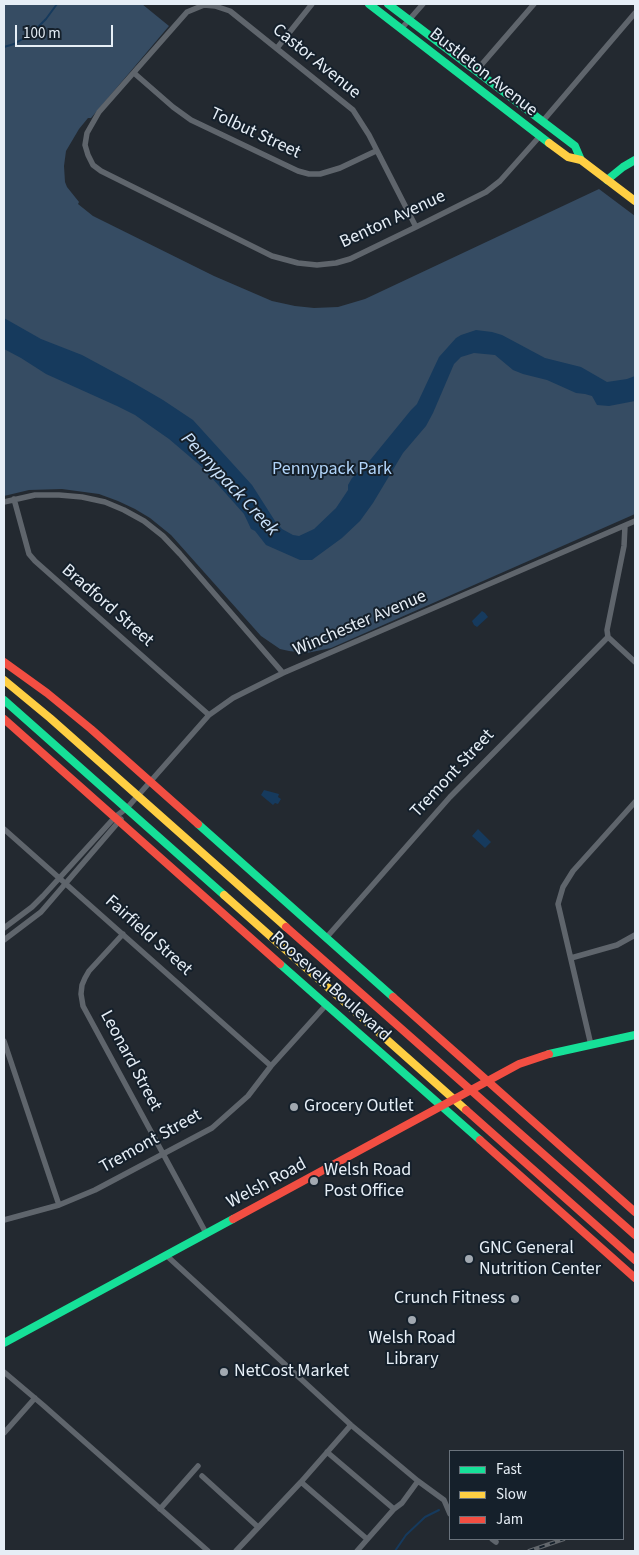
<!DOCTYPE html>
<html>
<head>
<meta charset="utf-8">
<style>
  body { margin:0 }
  #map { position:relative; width:639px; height:1555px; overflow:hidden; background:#232930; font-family:"Source Sans 3",sans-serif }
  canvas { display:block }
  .frame { position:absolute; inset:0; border:5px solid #e6eef6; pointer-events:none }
  .legend { position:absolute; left:449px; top:1450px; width:175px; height:90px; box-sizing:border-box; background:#15202b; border:1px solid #69727c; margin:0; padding:6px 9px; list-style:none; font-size:15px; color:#e6eef6 }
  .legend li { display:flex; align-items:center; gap:10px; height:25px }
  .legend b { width:25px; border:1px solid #69727c }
  .scale { position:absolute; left:15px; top:25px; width:98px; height:22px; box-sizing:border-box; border:2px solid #e6eef6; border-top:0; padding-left:6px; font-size:15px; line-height:18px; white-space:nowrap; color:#e6eef6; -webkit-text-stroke:4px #15202b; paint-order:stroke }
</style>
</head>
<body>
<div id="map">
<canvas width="639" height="1555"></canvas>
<div class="frame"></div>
<ul class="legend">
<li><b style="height:6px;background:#16e098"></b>Fast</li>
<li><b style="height:6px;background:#ffcf43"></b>Slow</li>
<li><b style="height:6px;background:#f24e42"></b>Jam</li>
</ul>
<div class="scale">100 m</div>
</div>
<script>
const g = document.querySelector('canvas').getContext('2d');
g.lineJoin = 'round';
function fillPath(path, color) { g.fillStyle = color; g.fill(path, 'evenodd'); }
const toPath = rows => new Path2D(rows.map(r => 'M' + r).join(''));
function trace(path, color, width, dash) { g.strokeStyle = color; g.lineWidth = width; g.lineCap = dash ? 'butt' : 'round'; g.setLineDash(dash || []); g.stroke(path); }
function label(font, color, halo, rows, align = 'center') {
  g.font = font + ' "Source Sans 3",sans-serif'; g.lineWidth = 4; g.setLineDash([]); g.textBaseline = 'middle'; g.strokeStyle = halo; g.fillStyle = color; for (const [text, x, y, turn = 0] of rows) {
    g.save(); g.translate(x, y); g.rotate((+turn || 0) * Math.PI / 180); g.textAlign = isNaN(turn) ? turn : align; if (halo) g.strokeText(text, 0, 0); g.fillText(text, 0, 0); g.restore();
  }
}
fillPath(toPath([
  [4,4,142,4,169,26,91,118,88,118,79,129,66,151,64,166,65,182,67,187,79,202,78,204,93,216,214,276,272,301,295,306,314,308,338,307,365,299,599,189,635,216,635,514,331,648,307,653,289,651,280,649,261,636,171,535,150,518,135,509,118,501,99,494,62,489,29,490,4,496]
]), '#364c63');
fillPath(toPath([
  [4,318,41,339,82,355,132,382,163,400,193,420,252,485,275,521,282,529,293,535,299,536,314,529,336,508,348,490,348,485,352,478,371,459,411,410,417,404,439,357,456,338,461,335,476,330,492,332,502,335,545,358,581,367,607,382,627,379,635,376,635,401,609,406,597,405,592,396,585,394,576,393,547,380,523,374,513,370,495,355,474,353,461,357,454,364,433,413,426,426,403,453,373,503,360,521,342,538,316,557,312,560,300,560,266,545,255,531,251,529,244,514,203,468,169,439,149,425,135,415,117,406,46,374,21,358,4,349],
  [482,611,485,613,488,617,477,627,474,625,472,621],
  [264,790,279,794,278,797,281,799,278,804,275,803,273,805,261,795],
  [478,829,491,842,485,848,472,836]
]), '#163a5d');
trace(toPath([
  [4,47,14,44,31,34,46,19,57,4],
  [395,1551,406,1535,425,1517,439,1510]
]), '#163a5d', 2);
trace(toPath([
  [401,29,423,4],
  [277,48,312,4],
  [476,71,534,4],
  [134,73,173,107,191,120,298,171,309,174,320,174,340,168,376,151],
  [542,122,635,13],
  [416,227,369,135,353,110,230,11,215,6,204,5,187,12,99,112,87,133,85,145,88,155,93,165,101,171,272,256,298,263,317,265,336,263,350,259,416,227,486,192,500,181,540,136],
  [14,499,29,554,35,561,209,715],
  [4,502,35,495,59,495,82,497,105,502,124,510,144,521,163,536,180,554,283,673],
  [625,526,624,546,607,630,608,637,635,662],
  [4,829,271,1066],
  [4,928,32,907,43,896,115,817,127,808,209,715,233,698,283,673,635,521],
  [123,934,89,971,85,978,82,985,81,994,83,1006,206,1233],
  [326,938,450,797,608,637],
  [4,940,41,912,121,819],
  [571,958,617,945,635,935],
  [4,1041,59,1205],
  [591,1045,558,904,563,887,573,871,635,802],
  [4,1220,59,1205,95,1190,212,1128,248,1096,271,1066,327,1004],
  [167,1256,351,1425,418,1481,444,1500,450,1514],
  [4,1372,43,1405,208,1551],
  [4,1433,35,1398],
  [327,1452,394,1509],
  [202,1476,258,1527],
  [301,1482,367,1539],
  [160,1509,198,1466],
  [492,1539,496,1542],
  [236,1551,301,1482,351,1425],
  [357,1551,394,1509,402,1503,418,1481]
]), '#5f656c', 5.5);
trace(toPath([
  [369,4,549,143],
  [388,4,575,146,581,160],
  [607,180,623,167,635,160],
  [4,700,224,895],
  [198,824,393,997],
  [280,964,480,1140],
  [549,1054,635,1035],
  [4,1343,233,1219]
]), '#16e098', 8);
trace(toPath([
  [549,143,568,157,581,160,635,201],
  [4,680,50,718,286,927],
  [224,895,466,1110]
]), '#ffcf43', 8);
trace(toPath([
  [4,662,47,693,91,729,198,824],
  [4,719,280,964],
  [286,927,635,1235],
  [393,997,635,1212],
  [466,1110,635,1260],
  [480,1140,635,1278],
  [233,1219,519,1064,549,1054]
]), '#f24e42', 8);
const rail = toPath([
  [529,1551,564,1539]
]);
trace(rail, '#62676c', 4);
trace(rail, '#15202b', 2, [5.5]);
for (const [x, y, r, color] of [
  [294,1107,5,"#a2a9b1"],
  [314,1181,5,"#a2a9b1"],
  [469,1259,5,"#a2a9b1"],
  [515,1299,5,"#a2a9b1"],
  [412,1320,5,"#a2a9b1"],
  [224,1372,5,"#a2a9b1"]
]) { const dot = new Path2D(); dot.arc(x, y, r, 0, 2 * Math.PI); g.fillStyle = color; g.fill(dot); trace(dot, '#15202b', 2); }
label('18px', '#e6eef6', '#15202b', [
  ["Castor Avenue",316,62,39],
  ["Bustleton Avenue",483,73,38],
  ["Tolbut Street",255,134,25],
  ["Benton Avenue",393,220,-25],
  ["Bradford Street",107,606,41],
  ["Winchester Avenue",360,624,-23],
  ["Tremont Street",453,774,-47],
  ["Fairfield Street",148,936,42],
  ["Roosevelt Boulevard",330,987,42],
  ["Leonard Street",130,1061,62],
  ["Tremont Street",151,1142,-29],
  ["Welsh Road",267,1184,-28]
]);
label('18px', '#b1d4f9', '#15202b', [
  ["Pennypack Park",332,470]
]);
label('18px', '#e6eef6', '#15202b', [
  ["Grocery Outlet",304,1107],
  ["Welsh Road",324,1171],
  ["Post Office",324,1192],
  ["GNC General",479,1249],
  ["Nutrition Center",479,1270],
  ["Crunch Fitness",505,1299,"right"],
  ["Welsh Road",412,1339,"center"],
  ["Library",412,1360,"center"],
  ["NetCost Market",234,1372]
], 'left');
label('italic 19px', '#cbe3fc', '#15202b', [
  ["Pennypack Creek",229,485,47]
]);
</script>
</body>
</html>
